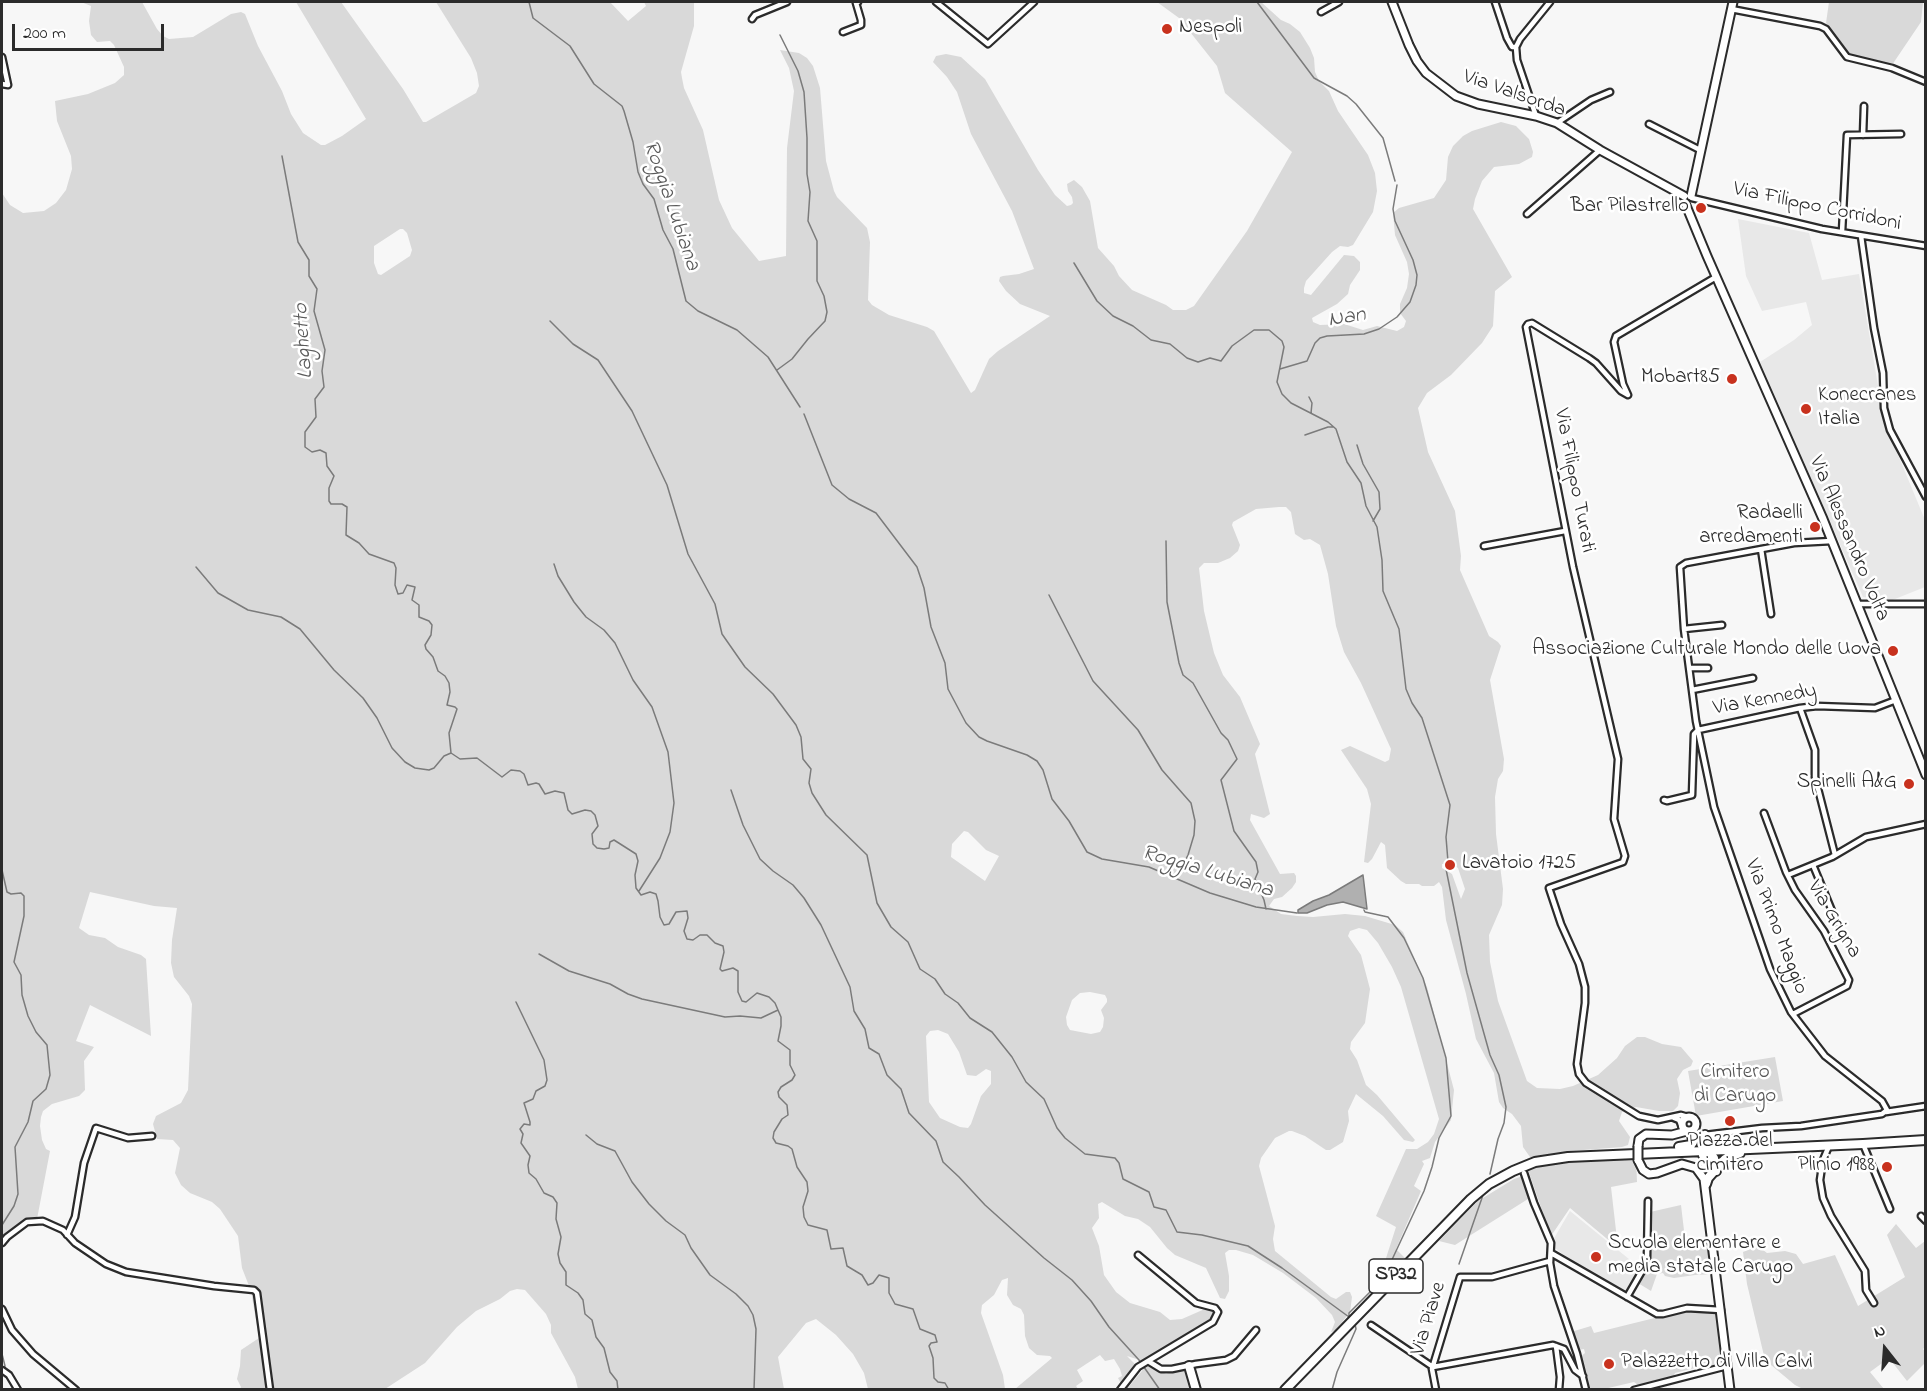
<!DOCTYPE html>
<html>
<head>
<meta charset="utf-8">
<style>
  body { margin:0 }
  #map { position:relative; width:1927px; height:1391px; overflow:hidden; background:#f7f7f7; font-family:"Indie Flower",sans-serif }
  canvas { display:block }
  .frame { position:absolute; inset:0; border:3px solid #2b2b2b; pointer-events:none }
  .north { position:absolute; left:1855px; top:1319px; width:60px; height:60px; -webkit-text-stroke:4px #fff; paint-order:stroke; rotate:343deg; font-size:16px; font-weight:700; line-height:24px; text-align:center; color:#2b2b2b }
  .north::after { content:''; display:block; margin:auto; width:21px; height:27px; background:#2b2b2b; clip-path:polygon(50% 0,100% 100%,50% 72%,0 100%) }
  .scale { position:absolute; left:12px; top:24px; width:152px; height:27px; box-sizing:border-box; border:3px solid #2b2b2b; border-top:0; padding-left:8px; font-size:18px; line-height:21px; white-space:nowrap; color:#2b2b2b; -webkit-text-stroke:4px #fff; paint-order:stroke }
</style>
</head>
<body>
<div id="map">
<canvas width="1927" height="1391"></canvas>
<div class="frame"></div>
<div class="north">N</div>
<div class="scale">200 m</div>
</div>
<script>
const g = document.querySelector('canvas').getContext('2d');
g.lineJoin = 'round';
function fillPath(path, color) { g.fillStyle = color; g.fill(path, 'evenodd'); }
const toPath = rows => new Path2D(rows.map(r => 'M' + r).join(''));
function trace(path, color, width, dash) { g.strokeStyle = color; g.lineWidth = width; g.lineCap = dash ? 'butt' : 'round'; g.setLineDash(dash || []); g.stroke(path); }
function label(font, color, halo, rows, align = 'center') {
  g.font = font + ' "Indie Flower",sans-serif'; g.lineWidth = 5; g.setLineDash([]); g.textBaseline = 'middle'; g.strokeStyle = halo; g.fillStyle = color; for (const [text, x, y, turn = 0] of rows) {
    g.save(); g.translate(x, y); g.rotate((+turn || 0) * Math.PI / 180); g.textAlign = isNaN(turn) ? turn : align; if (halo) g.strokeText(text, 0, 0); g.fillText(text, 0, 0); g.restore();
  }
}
fillPath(toPath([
  [1738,219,1809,233,1822,280,1859,274,1884,421,1925,520,1925,587,1890,601,1863,597,1760,362,1794,340,1812,325,1806,302,1762,311,1746,276],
  [1570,1211,1640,1268,1626,1293,1577,1266,1555,1248,1553,1240]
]), '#e8e8e8');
fillPath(toPath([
  [81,2,142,2,157,29,163,36,169,39,193,37,231,14,241,12,245,14,258,46,282,91,291,114,303,133,321,145,325,145,342,136,366,119,296,2,341,2,403,89,423,122,426,122,476,93,479,86,477,73,471,58,436,2,610,2,628,21,646,6,644,2,694,2,694,26,681,72,682,78,684,88,703,130,719,200,732,228,759,261,786,256,787,148,794,91,789,68,780,50,799,53,807,58,813,66,820,88,826,161,834,191,837,197,867,228,870,242,868,300,872,305,889,315,927,327,934,331,971,393,975,390,989,359,998,351,1050,316,1020,304,1006,291,999,281,1000,277,1003,276,1019,274,1034,269,1012,211,971,134,957,92,947,77,933,62,936,56,946,54,961,57,985,79,1038,170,1055,195,1067,206,1071,205,1073,203,1072,197,1068,191,1067,184,1074,180,1082,187,1090,201,1098,248,1114,266,1119,276,1132,290,1166,305,1173,310,1186,310,1194,306,1247,231,1292,152,1225,93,1217,66,1179,18,1157,2,1261,2,1281,20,1290,24,1300,32,1310,48,1314,58,1315,72,1319,81,1329,91,1338,111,1368,155,1375,173,1377,191,1373,212,1353,245,1348,247,1340,246,1332,252,1306,281,1304,288,1304,293,1311,295,1344,255,1354,256,1360,262,1360,270,1350,285,1348,294,1337,304,1312,318,1313,322,1320,325,1344,324,1363,330,1377,326,1397,331,1404,327,1406,321,1400,313,1400,304,1407,288,1409,274,1407,262,1395,235,1393,213,1399,208,1434,198,1446,180,1448,157,1453,146,1463,136,1472,131,1501,122,1516,126,1529,139,1533,152,1532,157,1519,164,1494,167,1482,181,1475,199,1473,209,1512,277,1495,291,1493,326,1482,343,1451,375,1427,393,1418,408,1428,452,1455,511,1461,556,1460,570,1489,636,1498,642,1501,646,1490,680,1504,759,1503,771,1498,779,1495,797,1496,834,1503,889,1502,905,1489,935,1490,962,1498,1001,1527,1081,1537,1088,1560,1089,1573,1086,1598,1075,1617,1058,1625,1046,1637,1037,1645,1037,1662,1044,1681,1047,1693,1061,1691,1066,1683,1070,1677,1079,1680,1093,1678,1106,1673,1111,1659,1111,1636,1107,1622,1112,1619,1121,1630,1137,1628,1145,1622,1147,1571,1151,1541,1157,1530,1157,1523,1147,1521,1126,1512,1114,1503,1108,1499,1102,1494,1073,1476,1039,1466,994,1446,920,1442,887,1439,882,1434,886,1422,886,1419,884,1406,884,1401,881,1387,868,1385,845,1381,842,1372,859,1368,863,1364,862,1371,804,1367,789,1341,750,1350,746,1385,762,1389,760,1391,749,1361,683,1344,652,1336,626,1328,574,1320,545,1310,539,1304,540,1295,534,1291,512,1286,507,1279,507,1256,509,1233,522,1232,525,1240,545,1238,551,1230,558,1218,563,1204,563,1199,568,1204,611,1214,653,1223,675,1240,697,1260,744,1255,754,1270,814,1264,818,1251,814,1250,820,1280,874,1294,873,1296,876,1296,882,1292,888,1282,897,1274,899,1269,906,1281,914,1297,916,1313,917,1345,914,1365,916,1395,925,1403,932,1427,987,1454,1090,1451,1120,1435,1142,1430,1158,1422,1161,1424,1164,1414,1186,1421,1191,1396,1249,1406,1259,1379,1286,1379,1280,1396,1227,1376,1216,1406,1149,1417,1149,1428,1142,1434,1134,1439,1119,1401,987,1392,967,1378,943,1367,930,1359,928,1350,931,1348,936,1361,955,1370,989,1365,1023,1351,1042,1350,1049,1357,1060,1366,1085,1377,1095,1415,1140,1413,1142,1404,1140,1383,1116,1356,1094,1348,1111,1349,1121,1343,1142,1330,1150,1326,1150,1305,1136,1292,1131,1289,1131,1275,1138,1261,1158,1259,1166,1275,1226,1273,1239,1275,1251,1331,1297,1336,1299,1346,1292,1350,1292,1352,1297,1350,1312,1335,1331,1331,1332,1335,1322,1332,1315,1316,1298,1283,1273,1253,1255,1236,1250,1229,1250,1225,1253,1229,1276,1229,1291,1225,1299,1220,1298,1206,1268,1175,1255,1167,1248,1150,1227,1138,1219,1125,1216,1102,1202,1098,1204,1099,1218,1092,1228,1099,1246,1104,1275,1116,1292,1130,1303,1160,1312,1170,1320,1182,1319,1207,1308,1212,1310,1214,1314,1207,1323,1143,1361,1127,1356,1136,1365,1137,1369,1123,1387,1118,1378,1122,1376,1120,1369,1114,1359,1105,1361,1100,1355,1077,1370,1083,1381,1076,1386,1078,1389,1015,1389,1052,1358,1050,1356,1037,1355,1029,1348,1025,1336,1024,1315,1021,1309,1013,1305,1007,1295,1008,1278,1002,1280,994,1295,982,1305,981,1313,1003,1375,1005,1389,868,1389,864,1373,853,1354,836,1335,816,1319,806,1323,778,1357,784,1389,578,1389,575,1377,551,1333,551,1325,546,1314,525,1290,517,1289,510,1291,500,1299,476,1311,457,1327,425,1363,385,1389,240,1389,241,1387,237,1379,240,1366,241,1350,259,1338,251,1291,242,1268,238,1236,220,1209,212,1202,190,1193,181,1185,175,1173,180,1148,173,1140,157,1139,153,1124,156,1116,181,1103,188,1090,192,1004,189,996,174,977,171,963,172,940,177,908,154,906,90,892,79,928,89,935,105,938,118,947,141,955,146,959,151,1036,90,1005,76,1041,94,1047,84,1061,85,1090,79,1096,52,1104,43,1111,41,1117,40,1126,42,1140,46,1149,50,1151,37,1219,15,1231,2,1235,2,193,10,205,23,213,44,211,56,203,66,190,72,169,71,156,57,121,55,101,88,94,115,83,124,75,124,67,114,45,110,41,97,42,91,35,89,21,91,6],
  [400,229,403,229,407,233,412,250,410,256,381,275,378,274,374,263,374,246],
  [964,831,968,832,986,850,999,856,985,881,951,857,952,844],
  [1451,863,1458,868,1465,889,1461,899,1452,874,1442,868,1442,864],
  [1090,992,1105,995,1107,999,1107,1002,1101,1010,1104,1018,1103,1027,1100,1032,1091,1034,1070,1030,1067,1025,1066,1017,1072,1000,1080,993],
  [938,1030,948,1034,959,1052,967,1075,976,1076,986,1069,991,1071,991,1084,981,1096,971,1124,968,1128,960,1127,940,1118,929,1102,926,1036,930,1031],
  [1829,2,1923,2,1921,22,1892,65,1875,62,1851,55,1826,23],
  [1775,1057,1783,1101,1696,1116,1688,1071],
  [1636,1157,1637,1182,1611,1187,1618,1248,1570,1208,1551,1236,1528,1170,1565,1160],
  [1523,1176,1529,1195,1528,1199,1455,1245,1439,1241,1478,1201,1514,1179],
  [1681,1205,1685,1239,1708,1238,1714,1274,1695,1275,1674,1278,1665,1276,1663,1273,1657,1274,1651,1291,1638,1283,1647,1268,1652,1245,1650,1212],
  [1896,1224,1916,1248,1925,1241,1926,1346,1923,1349,1925,1351,1925,1363,1907,1381,1889,1358,1870,1372,1884,1389,1805,1390,1795,1385,1765,1360,1747,1284,1743,1252,1758,1246,1767,1253,1785,1251,1796,1254,1803,1264,1835,1255,1858,1306,1905,1277,1887,1235],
  [1687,1310,1716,1312,1723,1355,1722,1364,1709,1368,1707,1365,1675,1373,1674,1376,1661,1380,1638,1385,1634,1382,1604,1389,1590,1389,1580,1357,1585,1353,1584,1349,1578,1350,1571,1332,1591,1326,1594,1333],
  [1149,1365,1166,1374,1177,1370,1187,1371,1193,1390,1126,1390,1146,1366]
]), '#d9d9d9');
const water = toPath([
  [1363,875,1367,909,1343,902,1327,905,1307,913,1298,913,1298,910,1313,901,1329,895,1363,875]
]);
fillPath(water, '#b0b0b0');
trace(water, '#7b7b7b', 1.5);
trace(toPath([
  [529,2,533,18,570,46,594,84,622,106,624,111,633,142,638,172,643,184,654,199,663,230,673,249,686,301,698,311,737,330,768,357,800,407],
  [1257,2,1314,78,1347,96,1356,104,1379,133,1383,138,1395,181],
  [282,156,298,242,309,260,309,276,317,289,314,311,325,350,322,371,324,387,315,399,316,417,305,432,305,447,312,452,320,450,326,453,327,466,334,476,329,488,329,501,331,504,342,504,347,507,346,535,359,543,369,554,394,563,396,568,395,585,398,594,403,593,407,585,415,587,412,600,419,605,419,617,429,621,432,625,431,635,425,645,426,649,433,657,438,671,445,676,449,683,450,692,447,705,455,707,457,709,449,733,451,753,460,759,477,758,502,777,511,770,520,771,524,774,528,785,536,783,539,784,545,794,555,791,564,793,568,810,572,814,585,810,591,811,595,815,598,826,592,834,593,844,597,848,604,849,609,848,610,842,614,840,636,854,638,861,635,875,636,888,641,895,650,892,656,894,658,901,660,917,664,925,669,924,676,912,687,911,688,918,684,931,687,939,693,940,700,935,707,935,715,943,723,946,724,952,720,969,722,971,733,968,738,971,738,992,742,1001,746,1002,757,993,769,997,775,1003,781,1017,781,1026,778,1041,790,1050,790,1065,795,1075,792,1080,781,1087,778,1092,779,1097,787,1105,788,1115,782,1119,774,1132,773,1138,776,1143,788,1146,792,1149,797,1167,807,1182,808,1191,803,1207,804,1217,808,1225,827,1230,831,1249,843,1248,847,1266,862,1275,868,1285,873,1283,879,1275,889,1278,889,1293,895,1304,913,1309,920,1329,935,1335,937,1342,931,1343,929,1346,933,1358,934,1378,938,1382,945,1383,949,1390],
  [1074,263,1097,301,1113,316,1133,326,1151,340,1170,344,1187,358,1198,362,1210,358,1221,361,1232,346,1254,330,1269,330,1282,341,1284,347,1277,382,1282,394,1291,403,1328,422,1336,429,1347,462,1361,483,1366,506,1377,527,1382,560,1383,591,1399,629,1406,689,1412,703,1422,718,1450,805,1446,837,1448,862],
  [550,321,573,344,598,360,632,411,667,485,688,554,715,604,722,634,745,667,773,694,796,725,801,737,803,759,811,769,809,783,812,793,826,815,867,855,877,903,891,927,908,942,920,969,935,979,945,994,958,1003,970,1018,992,1032,1012,1057,1026,1082,1044,1099,1057,1128,1065,1138,1085,1154,1115,1158,1119,1163,1123,1179,1149,1192,1154,1207,1166,1210,1177,1232,1202,1235,1248,1246,1282,1268,1349,1317,1349,1313,1383,1279,1424,1191,1432,1167,1439,1138,1451,1116,1446,1058,1423,978,1404,938,1388,917,1365,912,1364,910],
  [1280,369,1307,361,1315,343,1320,338,1327,336,1364,334,1379,329,1397,317,1410,302,1416,285,1417,275,1413,260,1395,221,1393,209,1397,185],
  [777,370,792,359,808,339,825,321,827,312,824,296,817,281,817,241,808,221,810,192,807,174,807,138,804,92,798,71,780,35],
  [1309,397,1312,403,1311,413],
  [804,414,832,485,849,499,876,513,917,567,924,588,931,627,945,663,948,689,966,723,979,737,987,741,1027,755,1037,761,1043,770,1052,799,1069,821,1087,852,1102,859,1149,867,1210,893,1256,907,1297,913],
  [1305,435,1328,427,1333,427],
  [1357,445,1363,464,1379,492,1380,509,1373,521],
  [1166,541,1167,602,1179,663,1183,675,1193,683,1221,733,1228,740,1237,759,1221,780,1234,831,1256,862,1258,872,1255,879,1264,900,1266,909],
  [554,564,558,576,574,602,586,617,604,630,615,643,633,680,652,707,668,752,674,803,670,832,660,858,639,891],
  [196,567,218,593,248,610,281,617,300,629,334,670,363,698,377,718,392,748,405,762,415,768,429,770,434,768,444,756,451,753],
  [1049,595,1093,681,1138,730,1162,770,1191,803,1195,821,1194,835,1188,855,1177,877],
  [731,790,743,825,760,859,773,871,793,885,804,898,821,925,850,987,854,1011,865,1029,869,1048,879,1054,887,1075,901,1089,909,1113,936,1141,943,1162,959,1177,985,1205,1044,1258,1072,1280,1091,1301,1109,1327,1139,1360,1160,1390],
  [1446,869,1467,973,1490,1055,1499,1075,1506,1107,1504,1123,1498,1139,1490,1174],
  [2,870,7,892,11,894,21,893,24,896,24,916,14,962,21,975,22,995,28,1016,36,1032,47,1045,50,1075,46,1089,33,1101,28,1122,15,1147,18,1194,14,1206,2,1225],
  [539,954,569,971,610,984,628,994,642,999,725,1017,740,1016,761,1018,778,1010],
  [516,1002,544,1060,547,1080,545,1086,536,1091,533,1099,524,1103,530,1122,530,1125,524,1124,520,1129,523,1134,521,1143,530,1156,528,1165,529,1173,536,1179,544,1193,553,1197,557,1203,556,1219,561,1237,558,1254,560,1263,566,1272,566,1285,578,1293,583,1300,585,1314,592,1320,596,1337,604,1348,610,1372,617,1381,618,1390],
  [586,1135,597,1144,615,1151,632,1182,649,1204,666,1221,685,1235,691,1248,710,1275,736,1294,748,1306,753,1315,756,1329,754,1390],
  [1459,1264,1483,1195],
  [2,1354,5,1366,2,1375],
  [1332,1390,1337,1372,1356,1329,1355,1324]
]), '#7b7b7b', 1.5);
const street = toPath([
  [936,2,988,44,1034,2],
  [1495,2,1507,38,1512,47,1516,47,1517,60,1536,116],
  [1731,9,1820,26,1826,29,1847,57,1892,68,1926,82],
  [1321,12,1339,2],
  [752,19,755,15,787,2],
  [843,32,861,25,861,20,856,3,858,2],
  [1516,47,1520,39,1550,2],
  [2,57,8,85,2,84],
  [1557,123,1591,100,1610,92],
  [1649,124,1700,150],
  [1863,135,1864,106],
  [1692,198,1822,229,1926,246],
  [1527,214,1600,150],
  [1842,232,1847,135,1901,134],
  [1861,236,1874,328,1883,373,1884,408,1890,430,1926,497],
  [1484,546,1565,531],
  [1761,549,1771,614],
  [1858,604,1926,604],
  [1684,629,1722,625],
  [1690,668,1708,668],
  [1692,690,1753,678],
  [1800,708,1815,750,1815,777,1835,855],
  [1664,800,1667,801,1692,795,1694,734,1698,730,1800,708,1817,706,1875,708,1896,700],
  [1764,813,1786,872,1795,890,1824,931,1849,980,1847,986,1793,1014],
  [1813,865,1837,923],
  [1788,875,1832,857,1866,837,1926,824],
  [1886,1112,1926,1106],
  [1688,1117,1681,1115,1658,1120,1639,1116,1586,1083,1579,1074,1577,1064,1585,1003,1585,987,1579,964,1561,924,1549,888,1623,862,1625,856,1614,819,1618,759,1573,567,1526,327,1528,324,1532,323,1589,358,1596,363,1621,391,1628,395,1623,384,1614,342,1616,336,1716,277],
  [1674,1118,1679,1120,1681,1124],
  [1705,1135,1762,1128,1801,1126,1882,1114,1887,1110,1882,1101,1825,1056,1791,1012,1770,969,1714,807,1696,721,1684,629,1680,567,1686,563,1794,543,1832,541],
  [1863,1144,1890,1209],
  [1829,1146,1823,1160,1820,1180,1823,1198,1831,1216,1865,1271,1866,1290,1874,1303],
  [1524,1173,1534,1203,1551,1243,1550,1263,1554,1286,1577,1354,1586,1390],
  [1921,1216,1926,1221],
  [67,1235,75,1217,84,1163,96,1128,128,1138,152,1136],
  [2,1243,7,1237,27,1222,43,1221,63,1230,75,1243,106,1264,126,1272,214,1286,254,1290,257,1293,270,1390],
  [1551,1253,1657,1314,1663,1314,1687,1308,1721,1310],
  [1138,1255,1196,1303,1215,1308,1218,1312,1213,1322,1148,1361],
  [1627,1297,1642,1271,1647,1258,1648,1201],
  [2,1309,12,1330,33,1354,76,1390],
  [1371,1325,1433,1367,1553,1345,1564,1349,1575,1370,1583,1376],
  [1556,1346,1560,1377,1559,1390],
  [2,1370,9,1375,18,1390],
  [1120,1390,1138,1367,1148,1361,1161,1369,1172,1369,1196,1364,1226,1360,1234,1356,1256,1330],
  [1436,1390,1432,1369,1460,1277,1492,1277,1550,1261],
  [1634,1390,1727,1366]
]);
const secondary = toPath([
  [1392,2,1409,45,1417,61,1426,73,1456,96,1478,104,1536,116,1557,123,1600,150,1684,196],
  [1691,196,1733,2],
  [1685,203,1707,256,1823,519,1926,775],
  '1682 1124a7 7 0 1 1 14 0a7 7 0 1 1-14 0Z',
  [1638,1146,1639,1139,1646,1134,1672,1135,1687,1131],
  [1638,1160,1643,1170,1649,1174,1657,1173,1682,1164,1696,1168,1704,1179,1730,1390]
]);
const primary = toPath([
  [1705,1135,1714,1144,1726,1145],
  [1679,1147,1691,1145,1693,1142,1692,1134],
  [1703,1155,1712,1156,1714,1158,1716,1171],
  [1706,1184,1708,1178,1725,1159,1740,1153],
  [1189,1366,1196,1390],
  [1285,1390,1471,1199,1489,1184,1513,1171,1535,1162,1568,1157,1863,1144,1926,1140]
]);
trace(street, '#2b2b2b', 9);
trace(secondary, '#2b2b2b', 11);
trace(primary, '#2b2b2b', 12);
trace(street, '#fff', 4.5);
trace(secondary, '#fff', 7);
trace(primary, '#fff', 8);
const secondaryBridge = toPath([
  [1638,1146,1638,1160]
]);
trace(secondaryBridge, '#2b2b2b', 11, []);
trace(secondaryBridge, '#fff', 7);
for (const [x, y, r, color] of [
  [1167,29,6,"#c8321e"],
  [1701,208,6,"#c8321e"],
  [1732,379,6,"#c8321e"],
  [1806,409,6,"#c8321e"],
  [1815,527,6,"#c8321e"],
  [1893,651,6,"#c8321e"],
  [1909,784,6,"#c8321e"],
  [1450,865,6,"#c8321e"],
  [1730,1121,6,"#c8321e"],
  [1887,1167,6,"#c8321e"],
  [1596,1257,6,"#c8321e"],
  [1609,1364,6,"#c8321e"]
]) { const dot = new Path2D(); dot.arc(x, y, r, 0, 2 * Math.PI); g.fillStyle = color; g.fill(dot); trace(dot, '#fff', 2); }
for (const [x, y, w] of [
  [1396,1276,54]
]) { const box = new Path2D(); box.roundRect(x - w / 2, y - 17, w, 34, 4.5); g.fillStyle = '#fff'; g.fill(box); trace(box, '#2b2b2b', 1.5); }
label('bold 20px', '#2b2b2b', null, [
  ["SP32",1396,1276]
]);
label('21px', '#2b2b2b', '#fff', [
  ["Nespoli",1179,29,"left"],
  ["Bar Pilastrello",1689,208],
  ["Mobart85",1720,379],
  ["Konecranes",1818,397,"left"],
  ["Italia",1818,421,"left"],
  ["Radaelli",1803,515],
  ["arredamenti",1803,539],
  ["Associazione Culturale Mondo delle Uova",1881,651],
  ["Spinelli A&G",1897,784],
  ["Lavatoio 1725",1462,865,"left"],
  ["Piazza del",1730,1143,"center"],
  ["cimitero",1730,1167,"center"],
  ["Plinio 1988",1875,1167],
  ["Scuola elementare e",1608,1245,"left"],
  ["media statale Carugo",1608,1269,"left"],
  ["Palazzetto di Villa Calvi",1621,1364,"left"]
], 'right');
label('21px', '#2b2b2b', '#fff', [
  ["Via Valsorda",1514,95,19],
  ["Via Filippo Corridoni",1817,208,12],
  ["Via Filippo Turati",1573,481,79],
  ["Via Alessandro Volta",1848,539,67],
  ["Via Kennedy",1765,701,-10],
  ["Via Grigna",1833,920,59],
  ["Via Primo Maggio",1775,927,69],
  ["Via Piave",1430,1319,-73]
]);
label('21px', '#565656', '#fff', [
  ["Cimitero",1735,1074],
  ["di Carugo",1735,1098]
]);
label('italic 22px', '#5a5a5a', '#fff', [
  ["Roggia Lubiana",670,206,71],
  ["Nan",1347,319,-9],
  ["Laghetto",305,341,-94],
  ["Roggia Lubiana",1207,873,17]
]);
</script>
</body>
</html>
